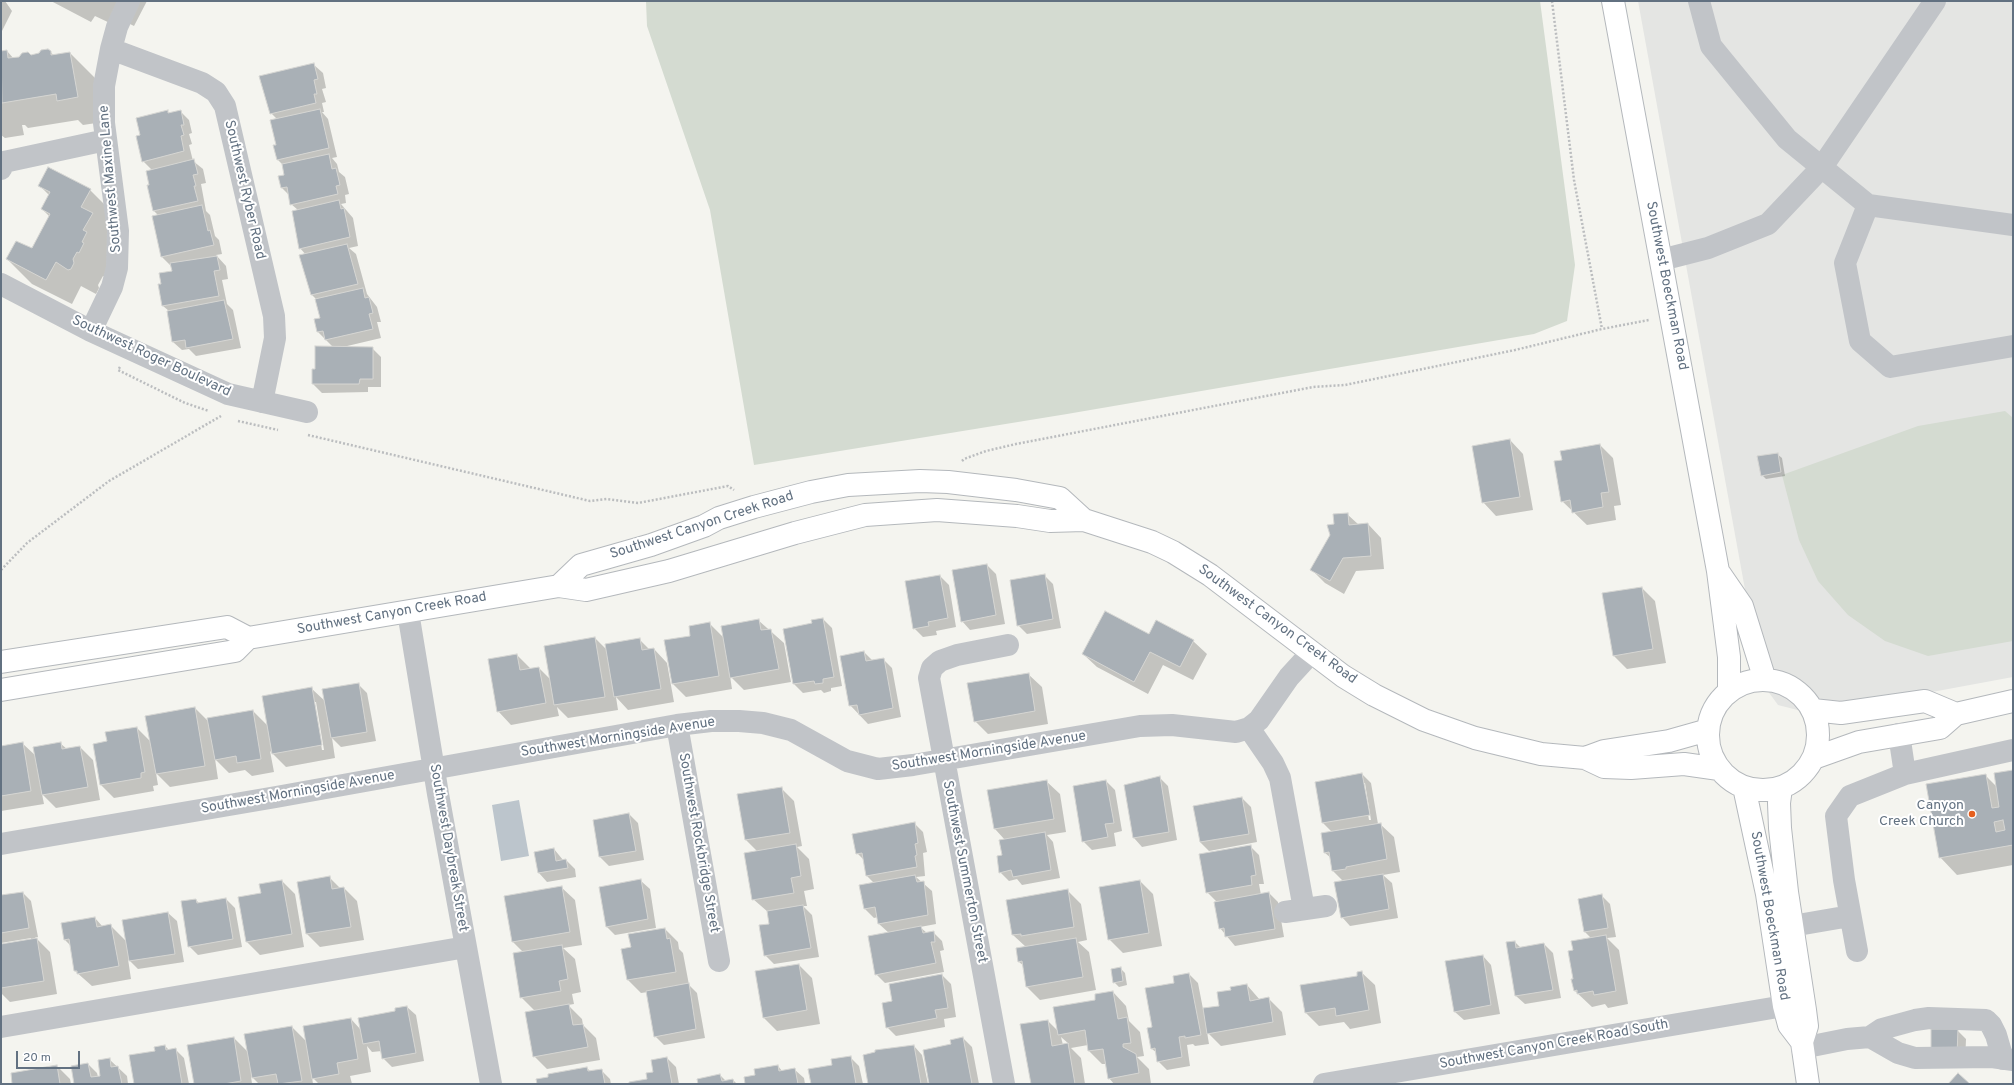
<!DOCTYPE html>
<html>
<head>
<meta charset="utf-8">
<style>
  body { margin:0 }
  #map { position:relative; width:2014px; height:1085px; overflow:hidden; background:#f4f4ef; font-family:Overpass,sans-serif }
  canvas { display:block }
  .frame { position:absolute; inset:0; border:2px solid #627181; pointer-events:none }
  .scale { position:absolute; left:16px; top:1051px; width:64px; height:18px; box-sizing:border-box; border:2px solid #627181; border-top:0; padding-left:5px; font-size:12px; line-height:14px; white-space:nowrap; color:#627181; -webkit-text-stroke:3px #fff; paint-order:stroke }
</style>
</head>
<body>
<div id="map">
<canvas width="2014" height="1085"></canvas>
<div class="frame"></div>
<div class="scale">20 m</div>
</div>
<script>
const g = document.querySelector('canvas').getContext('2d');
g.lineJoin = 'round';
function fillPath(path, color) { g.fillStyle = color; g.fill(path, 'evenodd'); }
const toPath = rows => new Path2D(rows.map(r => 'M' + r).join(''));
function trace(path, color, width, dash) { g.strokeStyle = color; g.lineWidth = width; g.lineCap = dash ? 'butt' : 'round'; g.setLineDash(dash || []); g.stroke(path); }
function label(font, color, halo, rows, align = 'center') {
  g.font = font + ' Overpass,sans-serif'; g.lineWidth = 4; g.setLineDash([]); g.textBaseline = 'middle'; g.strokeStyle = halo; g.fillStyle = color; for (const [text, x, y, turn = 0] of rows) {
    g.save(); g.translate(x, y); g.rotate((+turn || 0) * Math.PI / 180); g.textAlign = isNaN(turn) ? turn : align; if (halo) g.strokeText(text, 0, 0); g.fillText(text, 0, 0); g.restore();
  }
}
fillPath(toPath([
  [1638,1,2013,1,2013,677,1813,714,1778,705,1762,683]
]), '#e4e5e3');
fillPath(toPath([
  [646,1,1540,1,1575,265,1567,321,1534,334,1067,414,754,465,710,210,647,26],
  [2005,411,2013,418,2013,641,1928,656,1885,641,1848,615,1818,581,1799,540,1782,475,1918,426]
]), '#d4dbd1');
fillPath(toPath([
  [519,800,529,856,501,861,492,805]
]), '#bcc5cc');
fillPath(toPath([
  [1,1,5,1,12,11,1,33],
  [51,1,147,1,134,26,116,17,112,24,95,16,91,22],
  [7,51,14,59,50,51,54,56,70,53,95,78,103,122,83,125,78,120,28,128,25,125,22,125,24,135,5,138,1,135,1,52],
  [314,65,323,73,326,88,322,89,326,102,322,103,324,112,322,112,328,119,337,157,332,158,337,164,339,172,345,177,349,194,345,195,346,203,341,204,353,218,358,246,349,248,356,254,367,294,377,307,381,322,377,322,381,338,343,347,372,348,381,357,381,387,368,387,368,392,322,393,313,384,316,370,333,347,318,332,321,319,316,299,312,295,306,255,300,248,298,210,291,204,289,195,282,188,285,175,283,165,278,160,278,120,271,113],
  [167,111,170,114,180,111,189,120,192,133,189,134,192,144,189,145,193,161,203,169,206,183,201,184,206,211,210,215,215,236,219,240,222,254,216,255,226,266,228,279,222,280,227,304,233,310,241,348,196,356,189,349,182,350,173,342,169,311,163,306,173,271,171,266,162,257,153,217,159,216,154,211,150,186,152,170,143,161,142,136],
  [40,186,90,190,115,215,105,277,103,276,98,285,99,288,96,294,81,286,72,304,32,284,7,259,32,250,50,217,42,209,50,196],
  [1510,440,1523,454,1533,510,1496,516,1483,502],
  [1600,445,1613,458,1621,505,1614,506,1616,520,1587,525,1562,501,1563,461],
  [1777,454,1782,458,1785,476,1766,479,1762,475],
  [1347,514,1359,525,1368,524,1381,538,1384,569,1356,571,1344,594,1325,583,1312,570,1331,535,1335,525],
  [987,565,996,574,1005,624,970,630,962,621],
  [1044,575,1053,584,1061,628,1027,634,1018,625],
  [940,576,949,585,956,627,936,631,937,635,923,637,914,628],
  [1642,588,1655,601,1666,663,1627,669,1614,656],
  [823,619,832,628,842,686,831,688,831,691,824,693,821,690,803,693,794,684,784,630,813,624],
  [758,620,784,643,791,682,744,690,730,676,732,689,686,697,673,684,691,636,709,623,724,638],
  [1149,635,1193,641,1207,654,1193,680,1163,665,1148,694,1097,667,1083,654],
  [595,638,607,650,639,639,650,650,654,649,667,663,674,702,628,710,616,697,618,710,568,718,557,707,559,716,511,725,498,711,517,655,531,669,539,668,550,679],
  [864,652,873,661,883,659,892,668,901,717,868,724,850,705],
  [1028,674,1042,687,1048,724,988,734,975,721],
  [358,684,367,693,376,741,341,747,332,738,335,758,286,767,270,751,274,772,252,776,245,770,229,773,215,759,218,779,170,787,156,773,158,785,153,786,154,791,114,798,101,785,108,742,137,728,151,742,195,708,209,722,253,711,268,726,312,689,326,702],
  [314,702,316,702,324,750,322,750],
  [22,743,36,756,61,744,67,749,80,747,93,760,100,800,56,808,42,794,44,804,1,811,1,747],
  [2013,771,2013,865,1957,875,1940,857,1985,775,1997,787],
  [1362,774,1371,783,1378,824,1380,824,1394,837,1400,872,1383,875,1392,883,1398,918,1350,926,1342,917,1344,882,1333,871,1331,858,1325,853,1332,832,1323,823],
  [1363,783,1365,783,1371,820,1369,820],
  [1159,777,1168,786,1177,840,1142,847,1134,838],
  [1046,781,1060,794,1066,832,1047,835,1053,842,1060,878,1022,885,1017,879,1009,881,1000,872,1005,840,995,829],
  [1106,781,1115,790,1122,831,1114,833,1116,846,1092,850,1083,841],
  [781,788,794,801,802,846,797,847,809,859,814,889,804,891,807,906,803,906,812,915,819,957,774,964,765,955,770,924,768,912,753,899,758,852,746,840,738,795],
  [1242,798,1251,807,1257,842,1209,851,1200,842],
  [629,814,638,823,644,860,609,866,600,857,594,820],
  [914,823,923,832,927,852,923,853,925,876,916,877,932,891,936,924,920,927,927,933,933,932,942,941,944,950,940,951,944,972,885,983,876,974,889,933,879,924,878,917,874,918,865,909,874,883,867,876,864,860,857,853],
  [1250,846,1259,855,1264,884,1259,884,1261,895,1269,893,1278,902,1284,937,1235,946,1220,928,1217,902,1207,892],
  [554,849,563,860,566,860,575,869,576,877,547,882,539,873],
  [329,877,340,888,344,888,357,901,364,940,320,947,307,934,298,883],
  [282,881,295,894,304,947,260,955,246,941,262,894],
  [641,881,650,889,656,928,615,935,606,926],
  [1140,881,1153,894,1162,946,1123,953,1109,939],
  [561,887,575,900,582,945,563,948,575,959,581,992,572,994,574,1004,568,1005,582,1019,583,1025,596,1038,600,1060,547,1069,534,1056,535,1011,521,997,524,953,512,941],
  [1067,890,1081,904,1087,940,1078,942,1089,952,1096,990,1040,1000,1027,987,1024,966,1019,962,1026,947,1013,935],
  [23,893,31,901,38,937,35,937,50,952,57,994,10,1002,1,993,1,945,31,940,31,938,1,943,1,896],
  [1602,896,1610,904,1616,937,1607,938,1619,950,1628,1004,1608,1008,1605,1004,1592,1007,1575,991,1574,951,1592,939,1585,932,1580,899],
  [226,899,235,908,242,947,198,955,189,946,196,900,200,904],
  [168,913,177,921,184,962,138,969,128,959,131,979,92,986,75,971,71,946,65,940,95,918,103,927,111,926,126,941],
  [665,929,678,942,679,949,683,953,689,985,697,993,705,1038,664,1045,655,1036,648,992,641,993,628,980,622,950,632,948],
  [1515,942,1521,948,1544,944,1553,953,1561,998,1525,1004,1516,996],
  [1483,956,1491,965,1500,1014,1464,1020,1455,1012],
  [799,965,812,978,820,1024,777,1031,764,1018],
  [1121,969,1125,973,1127,985,1119,987,1114,982],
  [1361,972,1375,985,1381,1023,1350,1029,1344,1022,1319,1026,1306,1013,1301,986,1359,976],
  [1189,974,1198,983,1203,1009,1220,1006,1232,991,1247,985,1260,1000,1268,998,1282,1012,1286,1035,1221,1046,1207,1032,1209,1044,1195,1046,1193,1044,1187,1045,1190,1066,1167,1070,1158,1061,1157,1053,1152,1049,1153,1028,1175,984],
  [942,975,951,984,956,1017,944,1019,945,1027,896,1036,887,1027,894,1002],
  [1113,992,1126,1006,1129,1021,1140,1032,1144,1056,1137,1057,1149,1069,1151,1084,1114,1084,1109,1078,1106,1064,1102,1064,1089,1051,1088,1045,1071,1048,1081,1058,1085,1084,1032,1084,1048,1021,1059,1032,1096,1001],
  [1061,1037,1069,1044,1063,1045],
  [407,1007,416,1015,424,1061,392,1067,383,1058,382,1051,372,1052,367,1046,371,1072,350,1076,352,1084,319,1084,312,1077,313,1084,259,1084,251,1076,252,1084,195,1084,234,1038,249,1053,292,1027,307,1042,351,1019,361,1030],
  [1957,1030,1966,1039,1965,1064,1940,1063],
  [963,1038,972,1047,979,1084,930,1084,952,1045],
  [165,1046,169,1050,175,1049,184,1058,189,1084,135,1084,156,1051],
  [914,1046,922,1055,928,1084,869,1084],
  [850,1057,859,1066,863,1084,812,1084,833,1066],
  [667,1058,676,1067,679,1084,630,1084,648,1079],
  [109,1059,127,1076,128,1084,75,1084,88,1064,97,1073,98,1077,102,1076],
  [57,1066,70,1079,71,1084,13,1084],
  [778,1066,783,1072,795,1070,804,1078,805,1084,746,1084,757,1076],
  [587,1068,591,1072,601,1070,610,1079,611,1084,538,1084],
  [720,1075,726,1081,733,1080,737,1084,699,1084]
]), '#0003');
const building = toPath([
  [48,49,51,51,51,55,70,52,78,97,57,101,56,94,2,103,1,51,7,50,8,58,19,57,22,53,28,52,31,55,39,53,41,50,48,49],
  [314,63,318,79,314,80,317,94,314,94,316,103,270,114,259,76,314,63],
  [320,109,329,148,277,160,273,145,276,145,270,120,320,109],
  [168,110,168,113,181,110,184,125,181,125,184,135,181,136,184,151,142,162,136,136,140,135,136,118,168,110],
  [329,154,332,169,336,168,340,185,336,186,338,194,290,205,287,187,281,188,278,176,284,175,282,164,329,154],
  [194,159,198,174,193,175,196,186,194,186,198,201,153,211,147,185,149,185,146,171,194,159],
  [48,167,91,189,81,207,93,213,83,230,87,232,82,242,84,243,79,253,77,252,73,259,74,263,71,269,68,270,56,262,46,280,6,259,16,241,32,248,50,214,41,209,50,192,38,186,48,167],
  [339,200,341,209,344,208,350,237,299,249,292,211,339,200],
  [202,205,208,231,210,230,214,245,161,257,152,216,202,205],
  [347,244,358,284,311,295,299,255,347,244],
  [217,256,220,270,214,271,219,296,162,306,158,284,161,284,159,273,172,271,170,263,217,256],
  [363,288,365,298,369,297,373,313,369,314,373,329,325,340,323,331,317,332,314,319,320,318,315,299,363,288],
  [224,300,233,339,186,348,185,340,172,342,167,311,224,300],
  [315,346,373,347,373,379,360,379,359,384,312,384,312,369,315,369,315,346],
  [1510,439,1520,497,1482,503,1472,446,1510,439],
  [1600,444,1609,492,1601,493,1603,507,1572,513,1570,500,1561,502,1554,461,1562,460,1560,451,1600,444],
  [1778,453,1781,472,1761,476,1757,456,1778,453],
  [1348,513,1349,525,1368,523,1371,556,1343,558,1330,581,1310,570,1330,535,1327,525,1334,524,1333,514,1348,513],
  [987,564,996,615,961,622,952,570,987,564],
  [1045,574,1053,619,1017,626,1010,580,1045,574],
  [940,575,948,618,928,622,929,626,913,629,905,581,940,575],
  [1642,587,1653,649,1613,656,1602,593,1642,587],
  [1105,611,1149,634,1156,620,1194,640,1180,667,1150,652,1134,682,1082,654,1105,611],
  [823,618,834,677,823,679,823,683,815,684,814,681,793,684,783,629,812,623,811,620,823,618],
  [759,619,761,630,771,629,779,669,730,678,721,626,759,619],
  [710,622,719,676,672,684,664,640,690,636,689,626,710,622],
  [595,637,605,697,554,705,544,646,595,637],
  [640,638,642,650,654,648,661,689,614,697,605,644,640,638],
  [864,651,866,661,884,658,893,708,859,715,857,705,849,706,840,656,864,651],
  [517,654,520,670,539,667,546,703,497,712,488,659,517,654],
  [1029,673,1035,711,974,722,967,683,1029,673],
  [359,683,367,732,331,738,322,689,359,683],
  [312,687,322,745,272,754,262,696,312,687],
  [195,707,205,766,156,774,145,716,195,707],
  [253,710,261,759,237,763,236,756,215,760,207,718,253,710],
  [137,727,145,772,141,773,141,778,100,785,93,744,107,741,105,732,137,727],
  [23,742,31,791,1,796,1,746,23,742],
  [61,742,62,749,80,746,88,787,42,795,33,747,61,742],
  [2013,770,2013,845,1939,858,1926,784,1986,774,1992,808,1999,807,1994,773,2013,770],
  [2003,820,2005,830,1996,832,1994,822,2003,820],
  [1362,773,1370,815,1322,823,1315,782,1362,773],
  [1160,776,1169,832,1133,838,1124,785,1160,776],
  [1047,780,1054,819,994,829,987,790,1047,780],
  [1106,780,1114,823,1105,824,1108,837,1082,842,1073,786,1106,780],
  [782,787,790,833,745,840,737,794,782,787],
  [1242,797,1249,834,1200,842,1193,806,1242,797],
  [629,813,636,851,599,857,593,820,629,813],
  [915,822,918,843,915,844,917,855,915,856,917,867,866,876,862,853,856,854,852,834,915,822],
  [1381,823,1387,859,1346,867,1346,869,1332,871,1329,852,1324,853,1321,833,1381,823],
  [1045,832,1051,870,1013,877,1011,870,999,873,997,856,1002,855,999,840,1045,832],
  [796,844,801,876,791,878,794,893,752,900,744,853,796,844],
  [1251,845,1256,875,1251,876,1252,885,1206,893,1199,854,1251,845],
  [554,848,556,861,566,859,568,868,538,873,534,852,554,848],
  [1383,874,1389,909,1341,918,1334,882,1383,874],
  [915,875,917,882,924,881,928,915,878,924,875,907,864,909,859,885,915,875],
  [330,876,332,889,344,887,351,927,306,934,297,882,330,876],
  [641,879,648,919,606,927,599,887,641,879],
  [282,880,292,934,246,942,238,897,261,893,259,884,282,880],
  [1140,880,1149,933,1108,940,1099,887,1140,880],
  [562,886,570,932,512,942,504,896,562,886],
  [1068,889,1074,927,1021,936,1021,934,1012,935,1006,900,1068,889],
  [23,892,29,928,1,933,1,895,23,892],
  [1269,892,1275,929,1225,937,1224,928,1219,929,1214,902,1269,892],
  [1602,894,1608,928,1584,932,1578,899,1602,894],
  [226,898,233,939,188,947,181,901,196,899,197,903,226,898],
  [803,905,811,948,764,956,759,925,769,924,767,911,803,905],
  [168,912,175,954,129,961,122,920,168,912],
  [95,917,97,927,111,924,119,966,77,974,77,971,74,971,69,939,64,940,61,923,95,917],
  [921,926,923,933,934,931,935,942,931,942,936,963,875,975,868,936,921,926],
  [665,928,667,939,670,938,676,972,627,980,621,949,631,947,628,934,665,928],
  [1606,935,1616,991,1594,995,1593,991,1577,994,1577,990,1574,991,1571,979,1573,979,1568,951,1573,950,1571,941,1606,935],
  [37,938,44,981,1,988,1,944,37,938],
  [1076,938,1083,977,1026,987,1022,961,1018,962,1016,948,1076,938],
  [1515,941,1516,948,1544,943,1553,990,1515,996,1506,942,1515,941],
  [562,945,568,979,559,981,561,991,520,998,513,953,562,945],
  [1483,955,1491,1005,1454,1012,1445,961,1483,955],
  [799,964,807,1010,763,1018,755,971,799,964],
  [1121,967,1123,981,1113,983,1111,969,1121,967],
  [1362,971,1369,1010,1336,1016,1335,1008,1305,1013,1300,985,1357,976,1357,972,1362,971],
  [1189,973,1201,1035,1185,1038,1185,1036,1179,1037,1182,1057,1157,1062,1155,1048,1151,1049,1147,1028,1152,1027,1145,988,1174,983,1173,976,1189,973],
  [942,974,948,1008,935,1010,937,1018,886,1028,882,1003,892,1001,889,984,942,974],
  [689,983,696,1029,654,1037,646,991,689,983],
  [1247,984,1250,1001,1269,997,1273,1022,1207,1034,1203,1008,1219,1006,1217,992,1231,990,1230,987,1247,984],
  [1113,991,1118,1019,1127,1017,1131,1043,1123,1044,1123,1047,1136,1054,1139,1073,1108,1079,1103,1049,1088,1051,1085,1030,1058,1035,1053,1007,1095,1000,1095,994,1113,991],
  [569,1004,573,1025,583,1024,588,1047,533,1057,525,1012,569,1004],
  [407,1006,416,1053,382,1059,379,1041,363,1044,358,1018,395,1011,395,1008,407,1006],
  [351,1018,358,1059,337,1063,339,1074,312,1079,303,1026,351,1018],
  [1048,1020,1052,1046,1068,1043,1075,1084,1031,1084,1020,1024,1048,1020],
  [292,1026,302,1081,278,1084,276,1074,252,1078,244,1034,292,1026],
  [1931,1029,1958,1029,1957,1055,1931,1055,1931,1029],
  [234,1037,241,1081,224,1084,194,1084,187,1045,234,1037],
  [963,1037,972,1084,929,1084,923,1050,951,1044,950,1040,963,1037],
  [165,1045,166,1050,176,1048,182,1084,134,1084,129,1055,155,1051,154,1047,165,1045],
  [914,1045,921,1084,868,1084,863,1055,875,1052,875,1050,914,1045],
  [851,1056,856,1084,811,1084,808,1069,832,1065,831,1059,851,1056],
  [667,1057,672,1084,629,1084,629,1082,647,1079,646,1073,653,1072,651,1060,667,1057],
  [110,1058,111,1067,118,1066,122,1084,74,1084,71,1066,88,1063,91,1077,100,1076,98,1060,110,1058],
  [57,1065,60,1084,12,1084,11,1073,57,1065],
  [778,1065,779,1071,795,1068,798,1084,745,1084,744,1077,755,1075,754,1069,778,1065],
  [587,1067,588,1071,602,1069,605,1084,537,1084,536,1079,548,1077,548,1074,587,1067],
  [1958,1073,1970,1084,1948,1084,1958,1073],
  [720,1074,722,1081,733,1079,734,1084,698,1084,697,1079,720,1074]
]);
fillPath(building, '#a9b0b6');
trace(building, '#d5d5d2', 1);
const major = toPath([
  [1613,1,1718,571,1729,657,1729,692],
  [1720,574,1742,606,1765,680],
  [559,586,581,565,651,545,704,526,719,518,754,507,811,492,848,485,920,481,948,482,1016,490,1060,498,1084,520],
  [1,662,227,627,248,638],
  '1708 735a55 55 0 1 1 110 0a55 55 0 1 1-110 0Z',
  [1,690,235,651,248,638,559,586,586,590,669,571,795,533,865,515,937,510,1017,516,1050,521,1084,520,1152,542,1173,552,1210,575,1343,676,1374,695,1424,720,1475,738,1541,754,1585,758,1604,767,1631,768,1684,764,1719,769],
  [1813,710,1841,713,1925,701,1956,714],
  [1585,758,1604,751,1669,741,1708,730],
  [1814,758,1859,742,1940,728,1956,714,2013,701],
  [1744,787,1767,894,1784,1006,1789,1025,1802,1042],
  [1781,788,1779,803,1780,828,1787,892,1805,1010,1807,1026,1802,1042,1808,1084]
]);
trace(major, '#b4b8bc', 24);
trace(toPath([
  [1552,1,1574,180,1602,329],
  [120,367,118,370,185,403,209,411],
  [238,421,278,430],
  [308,435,590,501,607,499,638,503,728,486,734,490],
  [962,461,964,459,986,451,1016,444,1313,387,1345,385,1515,350,1602,329,1649,320],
  [1,570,27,543,109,481,221,416]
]), '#bbbdbf', 2.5, [2, 2]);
trace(toPath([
  [1699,1,1711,46,1787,139,1868,205,2013,225],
  [111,49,202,83,216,92,225,106,274,316,275,338,262,402],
  [1,169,4,162,106,140],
  [1868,205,1845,263,1860,341,1890,367,2013,346],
  [1661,260,1708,248,1768,224,1822,167,1935,1],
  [1,284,91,331,228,394,307,412],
  [91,331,112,287,117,268,118,231,104,123,104,86,111,49,117,27,129,1],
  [408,612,438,794,491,1084],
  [677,725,719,961],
  [1249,728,1273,763,1280,778,1304,909],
  [1905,774,2013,750],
  [1,844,276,797,677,725,711,721,739,721,763,723,791,730,847,761,878,769,913,765,1140,726,1172,725,1236,732,1249,728,1259,720,1289,677,1311,653],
  [1285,912,1326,906],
  [1792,926,1850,916],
  [1857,951,1844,880,1836,816,1850,796,1905,774,1899,734],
  [1,1027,466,947],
  [1870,1037,1882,1029,1915,1020,1929,1018,1986,1020,1991,1025,1996,1035,2003,1059],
  [1802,1048,1847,1039,1870,1037,1898,1053,1915,1058,1992,1057,2013,1060],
  [1004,1084,929,678,932,668,940,661,957,655,1008,645],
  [1324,1084,1784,1006]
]), '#c1c4c8', 22);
trace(major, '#fff', 22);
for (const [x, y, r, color] of [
  [1972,814,4,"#e55f1e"]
]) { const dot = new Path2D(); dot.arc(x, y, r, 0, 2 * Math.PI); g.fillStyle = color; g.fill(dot); trace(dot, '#fff', 1.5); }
label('14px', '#627181', '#fff', [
  ["Southwest Maxine Lane",111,179,-95],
  ["Southwest Ryber Road",244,190,77],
  ["Southwest Boeckman Road",1666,286,79],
  ["Southwest Roger Boulevard",151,357,25],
  ["Southwest Canyon Creek Road",702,526,-18],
  ["Southwest Canyon Creek Road",392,614,-10],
  ["Southwest Canyon Creek Road",1277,625,36],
  ["Southwest Morningside Avenue",618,738,-9],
  ["Southwest Morningside Avenue",989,752,-9],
  ["Southwest Morningside Avenue",298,793,-10],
  ["Southwest Rockbridge Street",698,843,80],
  ["Southwest Daybreak Street",448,848,80],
  ["Southwest Summerton Street",964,872,79],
  ["Southwest Boeckman Road",1769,916,80],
  ["Southwest Canyon Creek Road South",1554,1045,-10]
]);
label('14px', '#627181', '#fff', [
  ["Canyon",1964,806],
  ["Creek Church",1964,822]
], 'right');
</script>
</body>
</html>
